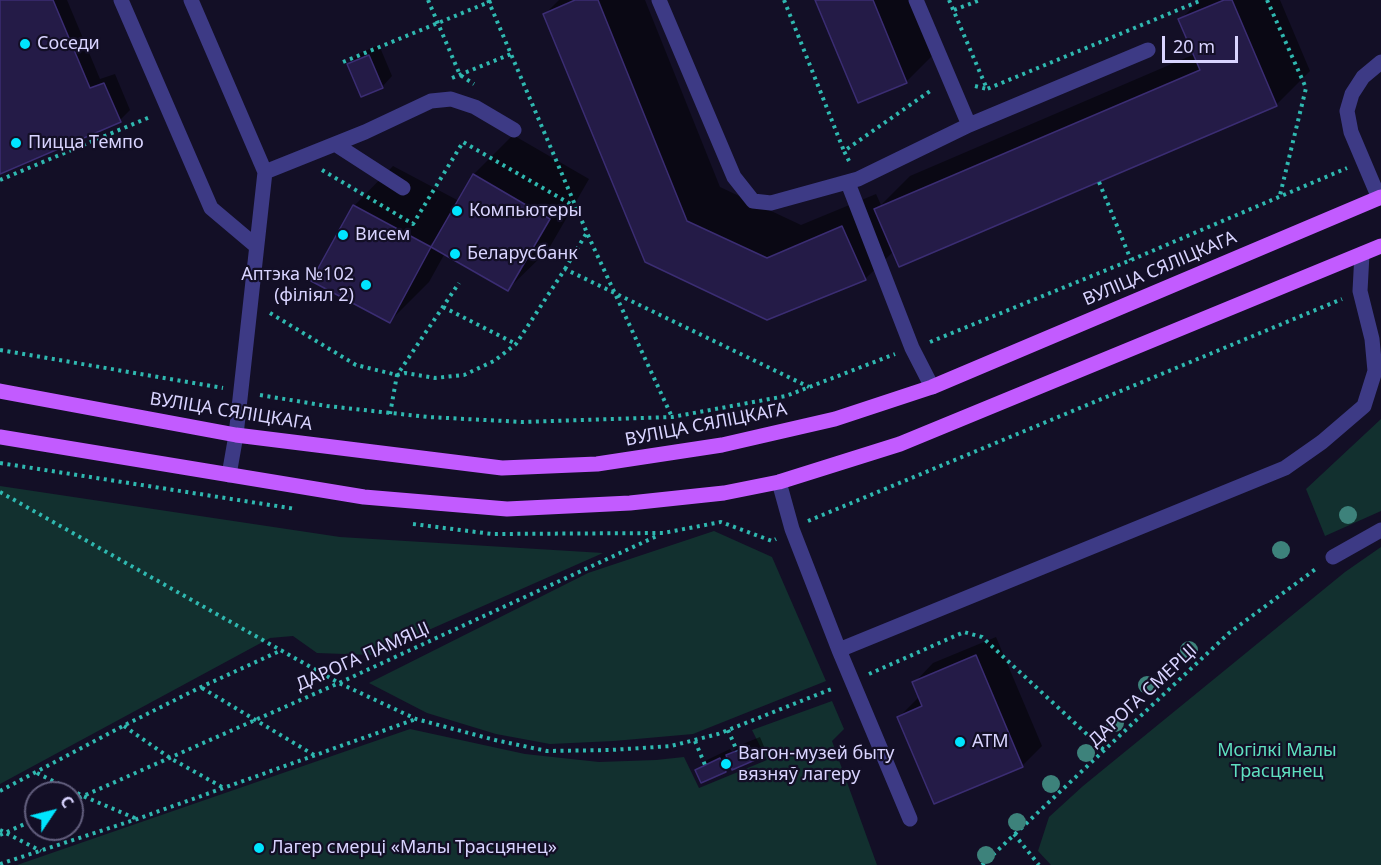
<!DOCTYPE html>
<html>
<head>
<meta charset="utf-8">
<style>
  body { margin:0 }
  #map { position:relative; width:1381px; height:865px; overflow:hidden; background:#130f26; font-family:"Noto Sans",sans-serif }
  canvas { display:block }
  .north { position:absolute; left:24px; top:781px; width:60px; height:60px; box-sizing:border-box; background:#130f26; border:2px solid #625e7d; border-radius:50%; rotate:55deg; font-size:16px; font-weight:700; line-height:24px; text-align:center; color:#d9d4ff }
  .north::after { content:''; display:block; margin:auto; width:21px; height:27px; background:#00e5ff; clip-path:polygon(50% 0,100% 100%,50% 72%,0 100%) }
  .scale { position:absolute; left:1162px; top:36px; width:76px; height:27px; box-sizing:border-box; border:3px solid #d9d4ff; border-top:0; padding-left:8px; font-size:18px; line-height:21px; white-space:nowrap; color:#d9d4ff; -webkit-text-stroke:4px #130f26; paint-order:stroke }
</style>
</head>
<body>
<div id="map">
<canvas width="1381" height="865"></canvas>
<div class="north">С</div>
<div class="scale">20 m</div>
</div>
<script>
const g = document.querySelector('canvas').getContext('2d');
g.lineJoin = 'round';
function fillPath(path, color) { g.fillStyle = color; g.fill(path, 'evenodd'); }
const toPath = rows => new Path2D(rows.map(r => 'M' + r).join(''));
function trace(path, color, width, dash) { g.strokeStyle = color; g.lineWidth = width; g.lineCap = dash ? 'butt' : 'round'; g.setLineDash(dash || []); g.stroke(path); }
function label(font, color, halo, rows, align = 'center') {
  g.font = font + ' "Noto Sans",sans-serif'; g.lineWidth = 4.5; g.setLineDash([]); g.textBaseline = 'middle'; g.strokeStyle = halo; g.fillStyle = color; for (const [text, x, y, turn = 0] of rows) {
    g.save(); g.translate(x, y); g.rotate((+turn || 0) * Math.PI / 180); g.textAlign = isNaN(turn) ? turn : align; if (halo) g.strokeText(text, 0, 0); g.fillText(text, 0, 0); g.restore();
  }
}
fillPath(toPath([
  [1381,419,1381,511,1325,536,1306,489],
  [0,486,340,537,603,553,372,655,317,653,293,636,270,638,0,784],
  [714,531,772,557,826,681,693,734,614,741,550,744,496,734,427,713,369,683,588,573],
  [1381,547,1381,865,1051,865,1038,851,1049,817,1083,786,1230,666,1345,572],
  [832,701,844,729,832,741,877,865,17,865,410,729,525,754,599,762,656,760,684,757,699,788,767,760,752,730]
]), '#12302f');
fillPath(toPath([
  [0,0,67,0,100,79,115,74,130,110,120,120,0,172],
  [559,0,645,0,720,187,801,225,876,194,881,205,910,176,1195,54,1180,20,1200,0,1280,0,1310,71,1276,105,894,251,865,279,646,260,545,14],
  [817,0,920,0,940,48,906,82],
  [379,45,392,76,382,87,348,64,358,54],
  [513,135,589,179,548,250,508,289,445,253,429,282,390,321,354,206,393,166,459,201,474,174],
  [435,240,432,248,427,248],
  [996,637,1042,746,1022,766,899,717,919,697,914,683,933,663],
  [760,737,765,749,755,759,732,764,726,771,697,770,707,760,730,749,732,752,738,746]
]), '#0007');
const building = toPath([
  [0,0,53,0,90,88,104,83,121,122,0,174,0,0],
  [575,0,598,0,687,221,767,258,842,226,866,280,767,320,645,262,543,14,575,0],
  [815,0,873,0,907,83,858,103,815,0],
  [1224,0,1232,0,1277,106,899,267,874,209,1200,70,1178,19,1224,0],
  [369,55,383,88,361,97,347,64,369,55],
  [473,174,550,219,508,291,431,247,473,174],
  [353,205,431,247,390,323,311,281,353,205],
  [976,655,1023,767,934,804,897,717,922,706,912,682,976,655],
  [749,746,755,760,732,770,731,765,725,768,726,772,701,783,695,770,720,758,722,763,728,761,726,755,749,746]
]);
fillPath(building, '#241b47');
trace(building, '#3b2d73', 1.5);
trace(toPath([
  [428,0,460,75,474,84],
  [488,0,587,233,672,417],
  [784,0,844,151],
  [949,0,987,89,1202,0],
  [1267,0,1306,88,1280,195],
  [954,10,980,0],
  [343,62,494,0],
  [452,78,511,54],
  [975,86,987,89],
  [849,161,844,151,933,89],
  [322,170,413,224,463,142,574,206],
  [0,180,150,117],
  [1099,182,1131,260],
  [565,269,586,234],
  [443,307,516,344],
  [270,313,356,365,397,375,405,373,435,378,464,375,494,361,516,344,565,269,809,387],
  [930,342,1131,260,1347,168],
  [0,350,223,388],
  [260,395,327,406,428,417,523,422,672,417,786,396,895,354],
  [390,414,397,375,459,283],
  [0,463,296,509],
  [0,492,339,683,416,719,495,740,547,751,611,750,671,746,718,734,834,688],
  [808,521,1342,299],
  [413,524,492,534,663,533,721,522,772,541,776,539],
  [869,674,964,632,982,637,1105,751],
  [202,688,314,755],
  [124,726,170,758,222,787],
  [728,730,737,751],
  [695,741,705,765],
  [37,773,83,796,137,819],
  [0,791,123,726,201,687,282,650],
  [72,801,339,683,659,535],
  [0,830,41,851],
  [1014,834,1039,865],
  [0,835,36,819],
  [0,864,137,819,416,719],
  [982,865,1229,633,1317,568]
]), '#2fb8b0', 4, [3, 4.5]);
trace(toPath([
  [121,0,211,208,256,246],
  [191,0,265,172,236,435,229,475],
  [659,0,734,177,753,201,771,203,858,179,969,125,1148,50],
  [916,0,969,125],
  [335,144,403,188],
  [265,172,365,132,431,101,451,99,475,107,514,130],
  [848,183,912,348,932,387],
  [1379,198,1351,132,1347,111,1352,94,1363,77,1381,62],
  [779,482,792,529,839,650,1285,468,1322,442,1364,406,1375,371,1372,339,1360,291,1362,254],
  [1333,557,1381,530],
  [839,650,910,819]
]), '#3d3a85', 15);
trace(toPath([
  [0,391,236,435,502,468,597,464,722,445,835,419,932,387,1381,197],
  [0,437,364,497,507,509,630,503,724,493,779,482,900,444,1381,246]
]), '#c25bff', 15);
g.fillStyle = '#3d827b';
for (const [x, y] of [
  [1348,515],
  [1281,550],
  [1189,650],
  [1147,685],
  [1115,723],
  [1086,753],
  [1051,784],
  [1017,822],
  [986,855]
]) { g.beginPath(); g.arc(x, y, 9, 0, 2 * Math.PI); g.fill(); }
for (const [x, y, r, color] of [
  [25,44,6,"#00e5ff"],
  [16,143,6,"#00e5ff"],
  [457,211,6,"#00e5ff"],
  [343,235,6,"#00e5ff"],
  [455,254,6,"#00e5ff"],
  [366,285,6,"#00e5ff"],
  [960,742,6,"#00e5ff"],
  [726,764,6,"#00e5ff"],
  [259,848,6,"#00e5ff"]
]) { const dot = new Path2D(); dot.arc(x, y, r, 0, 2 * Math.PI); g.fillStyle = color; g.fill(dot); trace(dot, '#130f26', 2); }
label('18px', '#d9d4ff', '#130f26', [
  ["Соседи",37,44],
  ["Пицца Темпо",28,143],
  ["Компьютеры",469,211],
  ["Висем",355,235],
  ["Беларусбанк",467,254],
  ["Аптэка №102",354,275,"right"],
  ["(філіял 2)",354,296,"right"],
  ["АТМ",972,742],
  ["Вагон-музей быту",738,754],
  ["вязняў лагеру",738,775],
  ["Лагер смерці «Малы Трасцянец»",271,848]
], 'left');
label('18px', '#d9d4ff', '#130f26', [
  ["ВУЛІЦА СЯЛІЦКАГА",1160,269,-23],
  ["ВУЛІЦА СЯЛІЦКАГА",231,412,9],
  ["ВУЛІЦА СЯЛІЦКАГА",706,425,-11],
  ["ДАРОГА ПАМЯЦІ",363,657,-24],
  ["ДАРОГА СМЕРЦІ",1143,696,-43]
]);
label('18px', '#5fe0c0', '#130f26', [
  ["Могілкі Малы",1277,751],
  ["Трасцянец",1277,772]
]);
</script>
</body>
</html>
